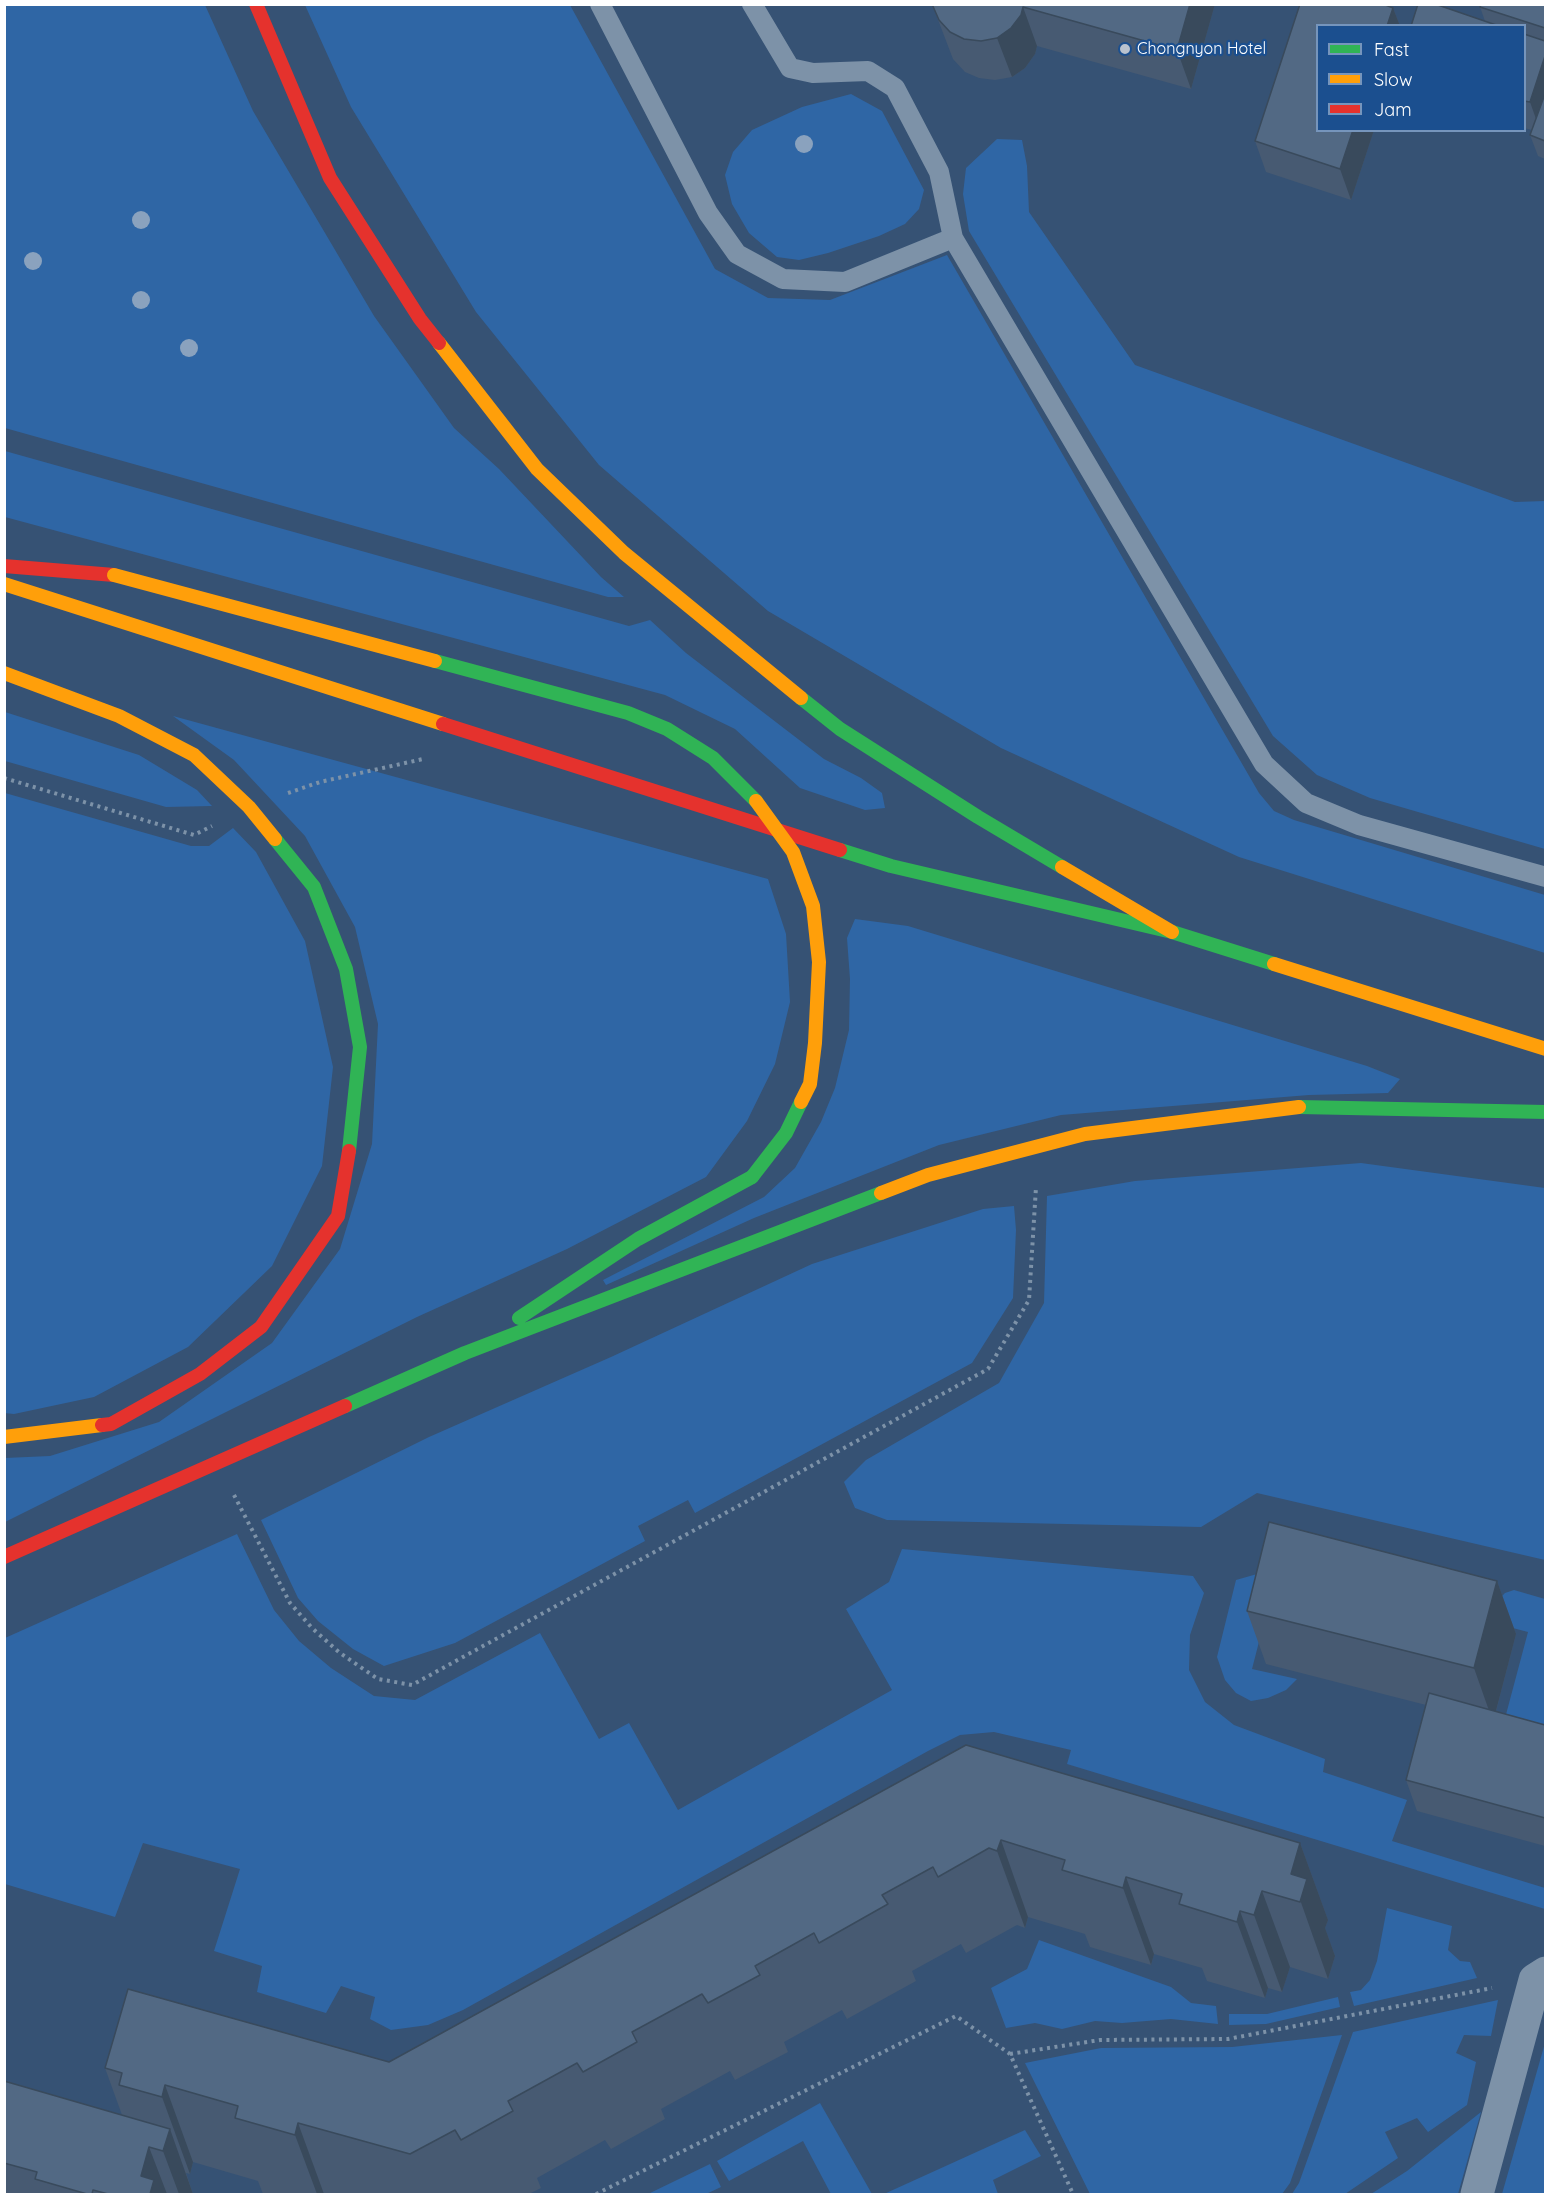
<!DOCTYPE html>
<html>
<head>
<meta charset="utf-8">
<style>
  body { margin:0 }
  #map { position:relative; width:1550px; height:2199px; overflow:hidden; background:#365274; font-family:Quicksand,sans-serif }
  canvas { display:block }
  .frame { position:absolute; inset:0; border:6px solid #fff; pointer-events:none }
  .legend { position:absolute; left:1316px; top:24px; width:210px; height:108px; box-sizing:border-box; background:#1b4f8f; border:2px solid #7695bc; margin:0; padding:8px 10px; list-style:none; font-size:18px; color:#fff }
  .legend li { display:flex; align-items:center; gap:12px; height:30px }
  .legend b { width:30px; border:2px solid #7695bc }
</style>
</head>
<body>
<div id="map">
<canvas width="1550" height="2199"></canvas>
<div class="frame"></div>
<ul class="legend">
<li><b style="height:8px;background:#30b455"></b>Fast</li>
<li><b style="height:8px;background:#ff9f0a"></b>Slow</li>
<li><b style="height:8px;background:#e5322d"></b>Jam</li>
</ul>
</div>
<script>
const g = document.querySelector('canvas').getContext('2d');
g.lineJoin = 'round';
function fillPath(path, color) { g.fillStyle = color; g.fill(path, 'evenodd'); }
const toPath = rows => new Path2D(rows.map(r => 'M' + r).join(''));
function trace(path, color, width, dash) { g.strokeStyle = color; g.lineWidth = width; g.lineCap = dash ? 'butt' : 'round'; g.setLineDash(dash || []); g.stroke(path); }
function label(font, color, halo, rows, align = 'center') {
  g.font = font + ' Quicksand,sans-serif'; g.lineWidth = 4.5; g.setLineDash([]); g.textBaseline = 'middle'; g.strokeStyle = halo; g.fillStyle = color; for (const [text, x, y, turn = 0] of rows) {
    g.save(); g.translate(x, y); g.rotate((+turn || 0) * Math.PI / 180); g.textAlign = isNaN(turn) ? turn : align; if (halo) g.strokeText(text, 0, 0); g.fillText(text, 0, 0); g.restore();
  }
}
fillPath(toPath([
  [4,5,205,5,253,111,374,316,454,428,499,469,601,577,624,597,608,597,5,428],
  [305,5,570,5,715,269,768,298,830,300,947,255,1259,793,1274,811,1294,820,1545,895,1545,953,1239,857,1001,748,768,611,599,465,476,312,351,107],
  [851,94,882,111,924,190,919,209,905,224,879,236,828,253,799,260,777,257,749,233,732,204,725,175,733,152,752,130,802,107],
  [997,139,1022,140,1027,166,1029,212,1135,365,1515,502,1545,501,1545,849,1370,798,1317,775,1273,736,969,231,963,194,966,168],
  [5,451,629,626,650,620,686,653,824,759,861,778,882,793,885,808,865,810,800,788,735,729,665,695,5,517],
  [5,712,139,755,197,790,212,806,166,807,5,761],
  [173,716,768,879,786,934,790,1002,775,1064,747,1121,706,1177,567,1249,417,1317,5,1522,5,1458,50,1456,159,1422,272,1343,340,1249,372,1144,378,1024,355,927,305,836,234,760],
  [5,793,191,846,209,846,233,828,256,852,305,941,333,1067,322,1166,272,1266,188,1347,94,1397,14,1414,4,1413],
  [855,919,908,926,1367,1066,1400,1079,1388,1093,1309,1095,1061,1115,939,1145,754,1218,606,1285,603,1280,764,1197,795,1168,821,1122,835,1088,849,1030,850,979,847,938],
  [1361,1163,1545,1188,1545,1560,1257,1493,1201,1527,887,1520,855,1508,844,1482,866,1460,999,1383,1044,1303,1047,1196,1135,1181],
  [1014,1206,1016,1230,1013,1298,972,1363,695,1513,688,1500,638,1526,645,1541,455,1643,384,1666,353,1649,318,1621,298,1598,261,1520,429,1437,611,1357,812,1264,983,1209],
  [237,1534,274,1610,299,1641,331,1668,374,1696,415,1700,540,1633,599,1739,629,1723,678,1810,892,1690,846,1609,889,1582,902,1549,1193,1576,1204,1593,1190,1635,1189,1670,1205,1702,1234,1725,1325,1759,1323,1772,1407,1800,1392,1841,1545,1888,1545,1909,1067,1764,1071,1750,994,1732,960,1735,928,1751,463,2010,428,2025,391,2030,370,2019,375,1997,341,1986,326,2013,257,1992,262,1966,214,1951,240,1869,143,1843,115,1917,5,1884,5,1638],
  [1278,1568,1252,1669,1297,1679,1286,1690,1268,1698,1251,1701,1236,1693,1225,1680,1217,1657,1236,1580],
  [1514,1590,1545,1599,1545,1734,1504,1722,1528,1632,1490,1622,1496,1602,1505,1593],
  [1387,1908,1452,1926,1448,1950,1460,1961,1470,1962,1477,1978,1354,2006,1350,1992,1361,1990,1370,1980,1377,1961],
  [1039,1940,1171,1987,1191,2003,1216,2006,1218,2024,1171,2019,1122,2023,1095,2021,1062,2029,1035,2023,1006,2028,991,1988,1027,1969],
  [1338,1997,1340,2007,1266,2024,1229,2025,1229,2014,1267,2014],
  [1498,2000,1491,2036,1464,2035,1456,2053,1476,2062,1467,2105,1428,2132,1417,2118,1385,2132,1398,2158,1345,2194,1292,2194,1299,2183,1353,2032],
  [1342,2035,1290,2183,1282,2194,1090,2194,1025,2063,1101,2048,1232,2047],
  [1545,2043,1545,2194,1502,2194],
  [820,2103,872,2194,831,2194,803,2141,729,2181,717,2161],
  [1481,2112,1458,2194,1371,2194,1407,2171],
  [1025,2130,1041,2156,993,2180,998,2194,884,2194],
  [710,2164,721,2187,706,2194,648,2194]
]), '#2f66a5');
trace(toPath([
  [4,778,194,835,212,826],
  [288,793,320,782,423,759],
  [234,1495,290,1603,312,1628,340,1653,378,1679,412,1685,988,1369,1029,1300,1036,1187],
  [1010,2054,1100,2040,1228,2039,1492,1988],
  [596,2194,956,2016,1010,2054,1073,2194]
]), '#7d92a8', 4, [3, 4.5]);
trace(toPath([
  [600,4,708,213,737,254,783,279,845,282,953,238],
  [752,4,790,68,813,73,868,71,895,88,939,172,953,238,1264,764,1306,803,1359,825,1546,877]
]), '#7d92a8', 20);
trace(toPath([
  [1477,2194,1535,1980,1546,1973]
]), '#7d92a8', 33);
trace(toPath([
  [801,698,840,729,978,817,1062,867],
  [275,839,314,887,346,969,360,1047,349,1151],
  [840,850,891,866,1172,932,1274,964],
  [1299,1107,1546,1112],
  [519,1318,638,1239,752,1177],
  [345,1406,465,1353,881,1193]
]), '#30b455', 14);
trace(toPath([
  [439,343,537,469,624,553,801,698],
  [4,584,443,724],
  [4,673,119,716,194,755,249,807,275,839],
  [1062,867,1172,932],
  [1274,964,1546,1049],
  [881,1193,928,1175,1085,1134,1299,1107],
  [4,1437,102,1425]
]), '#ff9f0a', 14);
trace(toPath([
  [256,4,330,178,420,319,439,343],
  [4,566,114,575],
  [443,724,840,850],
  [102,1425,111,1424,200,1374,261,1327,338,1216,349,1151],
  [4,1557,345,1406]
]), '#e5322d', 14);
trace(toPath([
  [435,661,628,713,667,729,713,758,756,801],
  [752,1177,786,1133,801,1102]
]), '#30b455', 14);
trace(toPath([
  [114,575,435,661],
  [756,801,793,852,813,906,819,962,815,1043,810,1084,801,1102]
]), '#ff9f0a', 14);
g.fillStyle = '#8aa2be';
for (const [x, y] of [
  [804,144],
  [141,220],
  [33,261],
  [141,300],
  [189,348]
]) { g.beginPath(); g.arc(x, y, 9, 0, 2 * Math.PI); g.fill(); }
fillPath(toPath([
  [932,4,1215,4,1191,89,1037,46,1035,54,1025,68,1012,77,995,80,979,78,965,72,953,59],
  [1300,4,1383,4,1393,8,1400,26,1317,26,1317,130,1374,130,1351,200,1266,172,1255,141],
  [1545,4,1545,159,1538,156,1530,135,1532,130,1524,128,1524,26,1411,26,1485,21,1480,7],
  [1497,1581,1516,1634,1496,1711,1545,1725,1545,1846,1417,1811,1406,1780,1426,1705,1266,1664,1247,1611],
  [966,1745,1300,1843,1328,1920,1325,1928,1335,1956,1328,1979,1290,1967,1282,1992,1268,1988,1265,1998,1207,1981,1202,1968,1154,1954,1151,1965,1090,1947,1085,1934,1028,1917,1025,1928,1017,1925,966,1953,961,1944,912,1971,916,1981,847,2019,842,2010,784,2042,788,2052,735,2080,730,2071,661,2109,665,2119,611,2149,605,2140,537,2178,541,2188,529,2194,263,2194,258,2181,193,2162,190,2174,186,2173,193,2194,4,2194,4,2081,122,2115,105,2068,389,2062]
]), '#475a72');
fillPath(toPath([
  [1190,4,1215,4,1191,89,1177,50],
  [1023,7,1037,46,1035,54,1025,68,1012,77,997,38],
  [1393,8,1400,26,1387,26],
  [1545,56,1545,120,1541,133,1530,102],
  [1353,130,1374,130,1351,200,1340,169],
  [1497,1581,1516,1634,1493,1722,1474,1668],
  [1001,1840,1028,1917,1025,1928,997,1851],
  [1300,1843,1328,1920,1325,1928,1335,1956,1328,1979,1291,1874],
  [1126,1877,1154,1954,1151,1965,1123,1888],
  [1262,1891,1290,1967,1282,1992,1254,1915],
  [1240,1911,1268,1988,1265,1998,1237,1922],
  [165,2085,193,2162,190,2174,162,2097],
  [298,2123,324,2194,317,2194,295,2135],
  [170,2129,193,2194,179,2194,163,2151],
  [149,2147,167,2194,148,2194,141,2176]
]), '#394a5c');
const building = toPath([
  [932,4,1190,4,1177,50,1023,7,1021,15,1011,28,997,38,981,41,964,39,950,32,939,20,932,4],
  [1300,4,1383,4,1393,8,1387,26,1317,26,1317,130,1353,130,1340,169,1255,141,1300,4],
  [1418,4,1435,4,1499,26,1411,26,1418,4],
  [1481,4,1545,4,1545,28,1480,7,1481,4],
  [1524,34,1545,41,1545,56,1530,102,1524,101,1524,34],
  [1545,94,1545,141,1530,135,1545,94],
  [1269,1522,1497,1581,1474,1668,1247,1611,1269,1522],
  [1429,1693,1545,1725,1545,1818,1406,1780,1429,1693],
  [966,1745,1300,1843,1291,1874,1307,1879,1300,1902,1262,1891,1254,1915,1240,1911,1237,1922,1179,1904,1182,1894,1126,1877,1123,1888,1062,1870,1065,1860,1001,1840,997,1851,989,1848,938,1877,933,1867,882,1895,888,1904,819,1943,814,1933,755,1966,760,1975,708,2003,702,1994,632,2032,637,2042,583,2072,577,2063,508,2101,513,2111,461,2140,455,2130,410,2154,298,2123,295,2135,235,2118,238,2106,165,2085,162,2097,119,2085,122,2073,105,2068,128,1989,389,2062,966,1745],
  [4,2081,170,2129,163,2151,149,2147,141,2176,154,2180,150,2194,108,2194,93,2190,92,2194,87,2194,35,2179,37,2172,4,2163,4,2081]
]);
fillPath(building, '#526984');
trace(building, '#394a5c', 1.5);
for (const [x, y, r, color] of [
  [1125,49,6,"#b9c2ce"]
]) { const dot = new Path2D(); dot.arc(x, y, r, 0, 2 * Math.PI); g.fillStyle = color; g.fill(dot); trace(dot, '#1b4f8f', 2); }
label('16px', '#fff', '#1b4f8f', [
  ["Chongnyon Hotel",1137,49]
], 'left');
</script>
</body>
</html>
